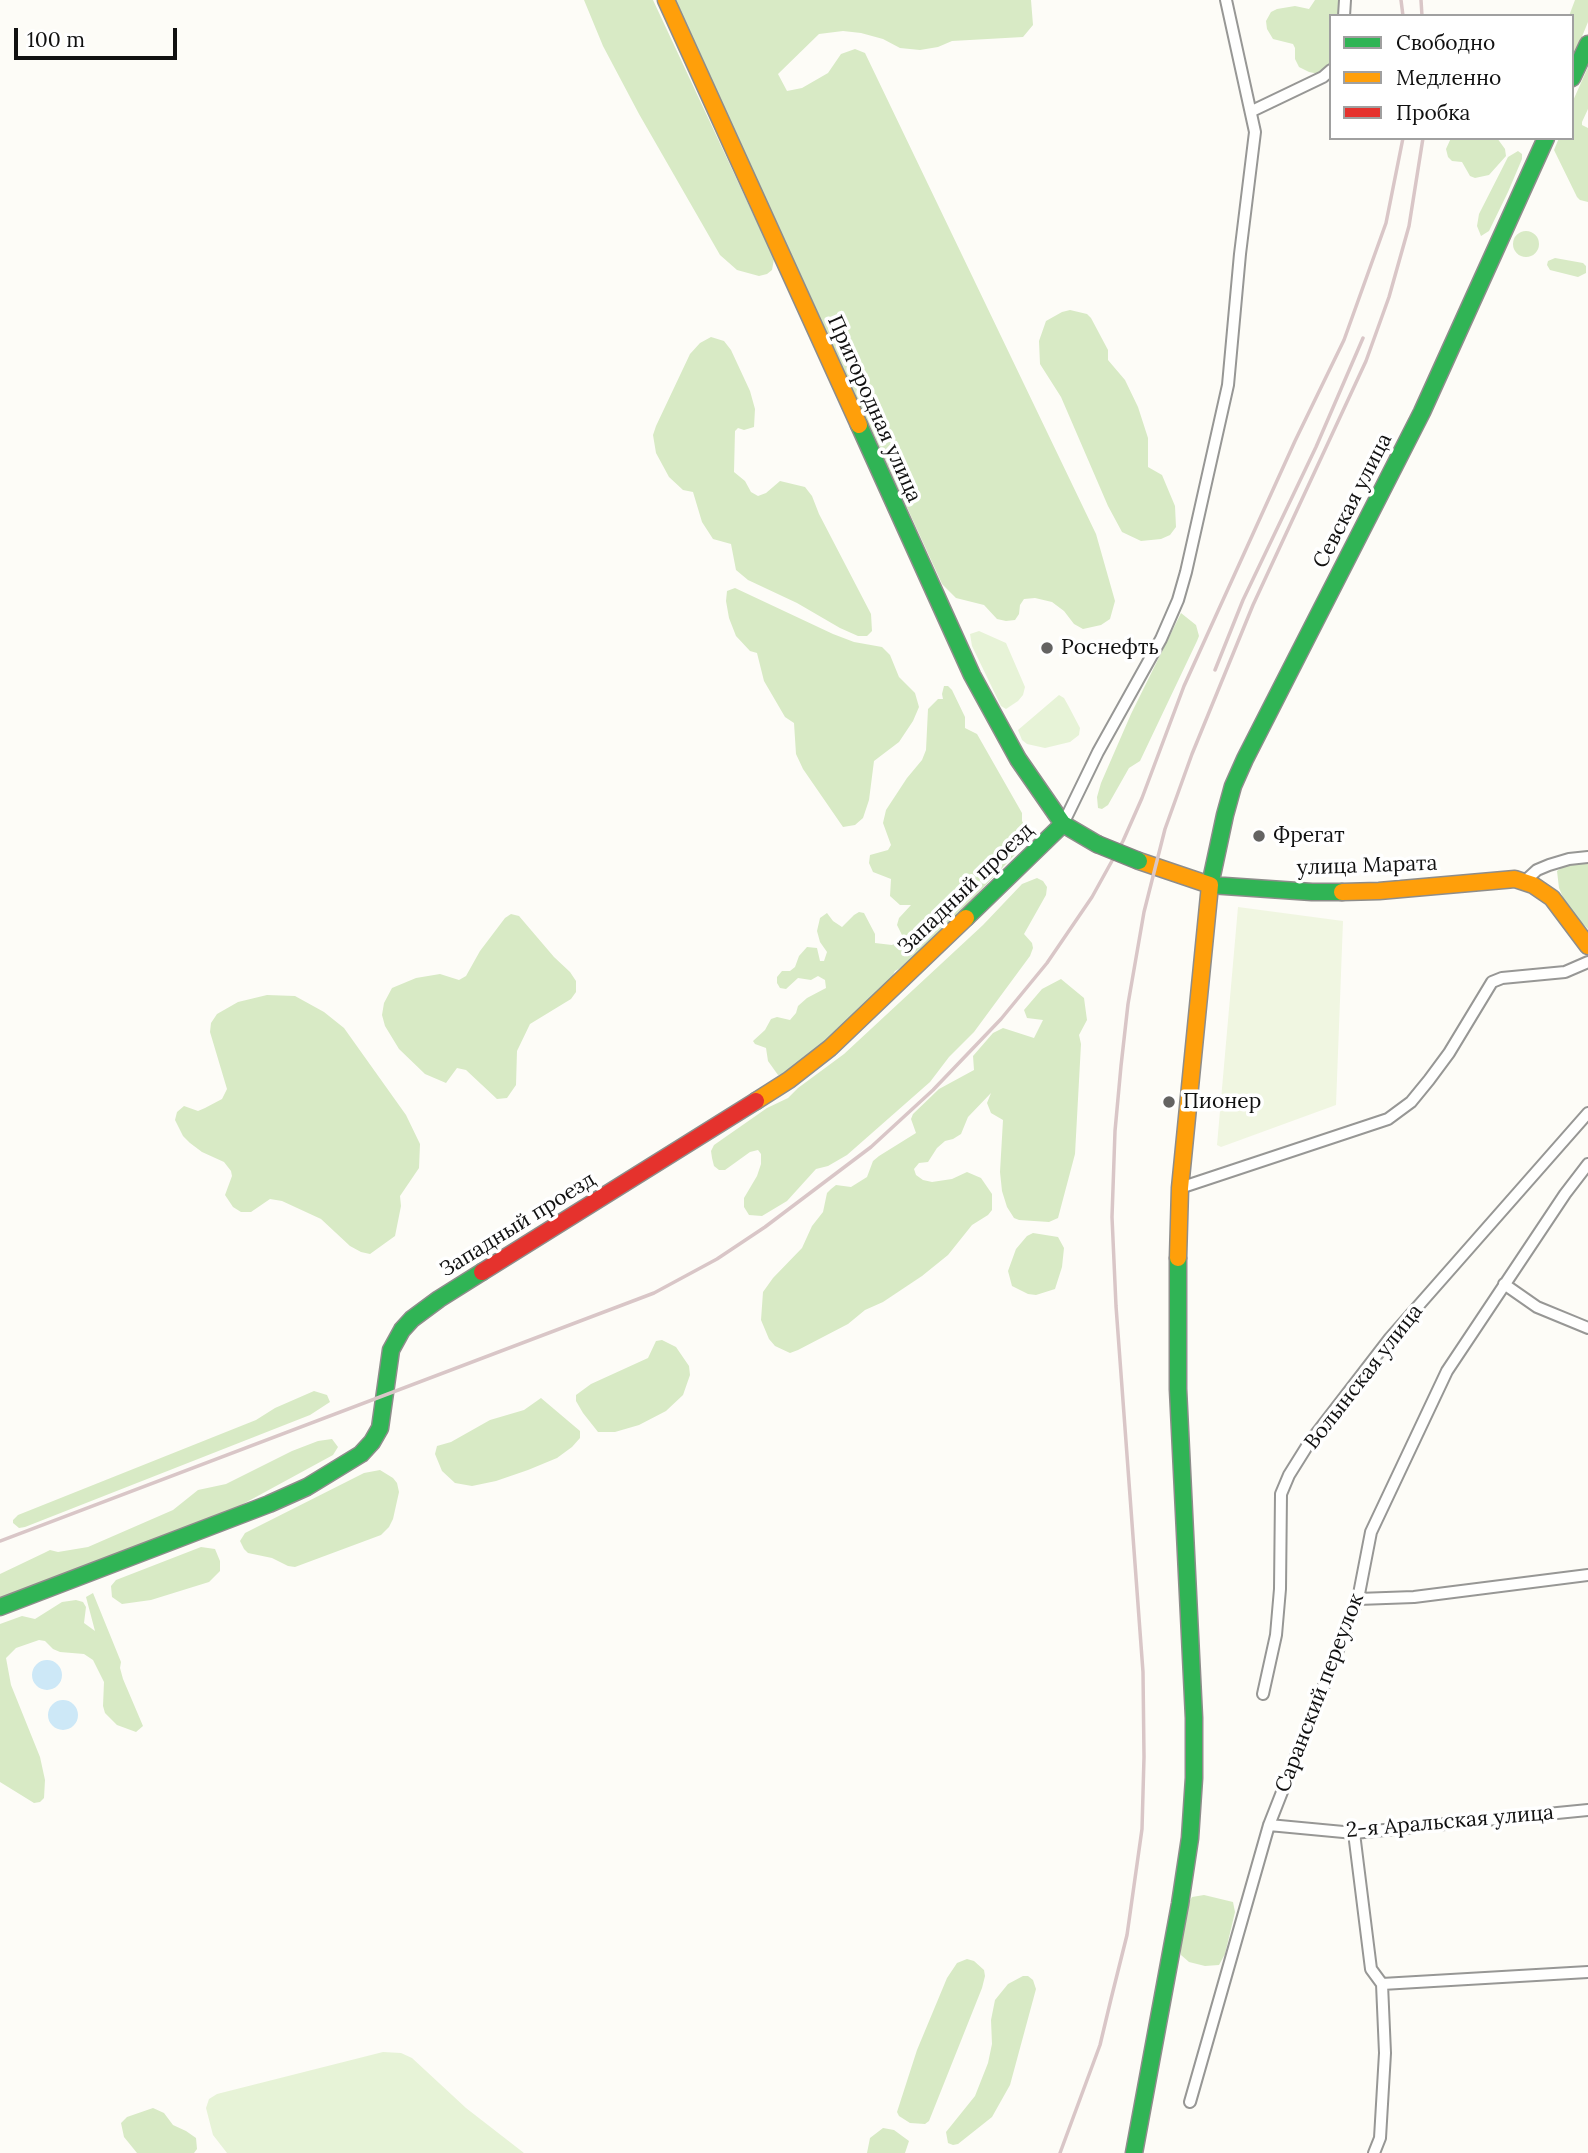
<!DOCTYPE html>
<html>
<head>
<meta charset="utf-8">
<style>
  body { margin:0 }
  #map { position:relative; width:1588px; height:2153px; overflow:hidden; background:#fdfcf7; font-family:Lora,serif }
  canvas { display:block }
  .legend { position:absolute; left:1329px; top:14px; width:245px; height:126px; box-sizing:border-box; background:#fff; border:2px solid #a0a0a0; margin:0; padding:9px 12px; list-style:none; font-size:21px; color:#111 }
  .legend li { display:flex; align-items:center; gap:14px; height:35px }
  .legend b { width:35px; border:2px solid #a0a0a0 }
  .scale { position:absolute; left:14px; top:28px; width:163px; height:32px; box-sizing:border-box; border:4px solid #111; border-top:0; padding-left:9px; font-size:21px; line-height:24px; white-space:nowrap; color:#111; -webkit-text-stroke:5px #fff; paint-order:stroke }
</style>
</head>
<body>
<div id="map">
<canvas width="1588" height="2153"></canvas>
<ul class="legend">
<li><b style="height:9px;background:#30b455"></b>Свободно</li>
<li><b style="height:9px;background:#ff9f0a"></b>Медленно</li>
<li><b style="height:9px;background:#e5322d"></b>Пробка</li>
</ul>
<div class="scale">100 m</div>
</div>
<script>
const g = document.querySelector('canvas').getContext('2d');
g.lineJoin = 'round';
function fillPath(path, color) { g.fillStyle = color; g.fill(path, 'evenodd'); }
const toPath = rows => new Path2D(rows.map(r => 'M' + r).join(''));
function trace(path, color, width, dash) { g.strokeStyle = color; g.lineWidth = width; g.lineCap = dash ? 'butt' : 'round'; g.setLineDash(dash || []); g.stroke(path); }
function label(font, color, halo, rows, align = 'center') {
  g.font = font + ' Lora,serif'; g.lineWidth = 7; g.setLineDash([]); g.textBaseline = 'middle'; g.strokeStyle = halo; g.fillStyle = color; for (const [text, x, y, turn = 0] of rows) {
    g.save(); g.translate(x, y); g.rotate((+turn || 0) * Math.PI / 180); g.textAlign = isNaN(turn) ? turn : align; if (halo) g.strokeText(text, 0, 0); g.fillText(text, 0, 0); g.restore();
  }
}
fillPath(toPath([
  [979,631,1006,643,1025,687,1023,695,1018,701,1006,709,1001,706,972,646,970,634],
  [1059,695,1064,698,1069,707,1080,728,1079,735,1070,742,1045,748,1027,744,1022,740,1018,730],
  [383,2052,401,2053,412,2058,466,2108,524,2153,227,2153,213,2135,206,2108,209,2099,217,2094]
]), '#e7f3d7');
fillPath(toPath([
  [584,0,653,0,774,259,772,270,767,274,759,276,737,270,720,255,639,114,603,46],
  [675,0,1031,0,1033,25,1023,37,952,41,938,47,920,50,900,48,883,39,861,33,843,31,819,34,778,74,787,91,802,88,828,73,841,54,855,49,865,53,1096,534,1115,601,1110,619,1101,625,1083,629,1074,624,1064,611,1052,602,1035,598,1024,599,1020,605,1019,614,1015,620,1006,621,997,619,984,605,956,598,942,584],
  [1315,0,1341,0,1340,16,1331,16,1331,66,1319,74,1309,72,1299,67,1295,59,1295,48,1293,44,1273,39,1267,29,1266,21,1271,12,1277,9,1295,6,1309,9],
  [1575,0,1588,0,1588,22,1572,61,1572,16,1569,16],
  [1588,67,1588,109,1582,122,1582,125,1588,128,1588,202,1580,200,1577,197,1554,150,1559,138,1572,138,1572,103],
  [1451,138,1497,138,1505,149,1506,156,1489,175,1475,178,1470,176,1462,162,1452,161,1448,157,1446,149],
  [1518,151,1522,154,1522,159,1508,192,1489,231,1481,236,1477,226,1479,214,1508,157],
  '1513 244a13 13 0 1 1 26 0a13 13 0 1 1-26 0Z',
  [1555,258,1583,263,1586,266,1586,273,1578,277,1550,270,1547,265,1548,261],
  [1070,310,1087,314,1091,318,1108,350,1108,360,1125,380,1138,407,1148,438,1148,467,1162,475,1175,506,1176,527,1170,535,1161,539,1141,541,1122,532,1108,506,1061,397,1040,364,1039,341,1046,321,1062,312],
  [711,337,724,341,731,350,750,391,755,409,754,427,744,430,738,428,735,431,734,472,745,481,751,492,758,496,766,493,780,481,805,487,812,496,819,514,871,614,872,631,867,636,858,636,840,628,797,603,748,580,736,570,731,544,713,539,702,522,693,492,683,490,669,477,656,453,653,435,656,426,690,354,700,343],
  [735,588,833,634,854,642,882,647,890,655,899,677,915,693,919,707,913,721,899,742,874,761,869,800,863,818,855,825,843,827,803,769,796,754,794,723,785,717,764,681,757,653,750,651,736,636,729,618,726,601,727,591],
  [1181,613,1196,625,1199,636,1197,641,1140,761,1129,768,1108,805,1102,809,1098,808,1097,797,1101,783,1131,714],
  [944,686,948,686,952,690,965,717,965,728,977,734,1022,813,1022,821,1029,833,1027,842,961,911,904,966,895,971,887,987,847,1026,784,1074,778,1075,768,1061,766,1048,755,1044,753,1041,765,1030,771,1019,777,1017,790,1020,796,1013,798,1006,807,998,826,988,825,980,818,976,811,980,798,978,786,989,780,988,777,983,777,977,782,971,790,971,795,967,799,956,807,947,817,948,820,961,824,961,827,952,820,942,817,931,820,918,827,913,833,921,842,927,854,915,859,912,864,913,875,934,875,943,892,945,900,940,902,935,897,925,899,918,911,905,900,905,890,896,891,879,873,872,869,863,870,855,888,850,891,845,883,823,886,810,907,778,922,760,926,750,928,709,938,699,943,699,942,694],
  [1588,862,1588,929,1568,909,1559,888,1557,871,1566,865],
  [1037,878,1043,881,1047,887,1046,895,1024,934,1032,943,1033,948,1030,956,974,1032,949,1057,930,1082,847,1155,828,1166,816,1169,787,1201,762,1216,749,1215,744,1207,744,1198,757,1176,761,1164,761,1154,758,1150,750,1152,725,1170,719,1170,714,1166,712,1158,711,1151,714,1145,767,1108,788,1098,798,1088,844,1054,983,925,1022,884],
  [511,914,519,916,554,957,570,972,576,981,576,992,571,999,530,1024,517,1051,516,1085,507,1098,497,1099,466,1070,457,1068,446,1083,425,1074,399,1049,385,1026,382,1015,384,1003,392,988,416,978,440,974,459,980,466,976,480,951,505,918],
  [1061,979,1084,998,1087,1020,1079,1035,1081,1044,1075,1154,1058,1218,1049,1222,1019,1220,1014,1218,1007,1207,1002,1191,1000,1172,1003,1120,991,1113,987,1103,991,1093,968,1117,961,1134,953,1139,945,1141,937,1148,928,1162,919,1163,914,1169,916,1175,923,1180,932,1182,952,1179,967,1172,981,1178,992,1194,992,1210,988,1215,972,1225,948,1255,922,1276,883,1302,865,1310,848,1324,798,1350,790,1353,775,1346,769,1339,761,1320,763,1292,773,1278,802,1248,812,1226,823,1212,827,1193,831,1189,836,1185,851,1187,867,1177,873,1161,879,1156,916,1133,911,1119,913,1114,939,1089,974,1070,973,1056,993,1033,1003,1028,1034,1038,1043,1020,1027,1018,1024,1010,1042,989],
  [267,995,295,996,324,1012,344,1028,406,1115,420,1144,419,1168,400,1196,401,1206,395,1236,370,1254,361,1252,350,1246,321,1219,282,1201,270,1199,251,1212,241,1212,233,1207,225,1195,232,1176,231,1171,224,1162,202,1152,190,1143,183,1136,175,1120,177,1112,184,1106,198,1111,205,1108,222,1099,227,1089,210,1032,211,1023,217,1014,238,1002],
  [1033,1233,1058,1237,1064,1248,1062,1267,1055,1289,1036,1295,1028,1294,1012,1286,1008,1271,1016,1249,1027,1236],
  [662,1340,676,1347,689,1366,690,1375,683,1395,666,1411,639,1425,615,1432,598,1432,583,1413,576,1401,576,1395,591,1384,648,1358,656,1341],
  [314,1391,327,1395,330,1402,310,1415,25,1527,19,1528,13,1523,13,1520,18,1515,256,1420,275,1408],
  [541,1398,580,1431,580,1438,572,1447,557,1458,528,1470,496,1481,472,1486,455,1483,442,1471,435,1454,437,1446,451,1442,490,1420,524,1410],
  [332,1439,338,1447,333,1455,232,1510,0,1600,0,1574,44,1553,50,1550,58,1552,88,1547,173,1510,198,1490,226,1484,292,1451,318,1441],
  [380,1470,393,1478,397,1483,399,1492,393,1519,389,1527,381,1535,295,1567,288,1566,272,1558,248,1553,244,1549,240,1541,245,1533,364,1473],
  [201,1547,215,1549,220,1561,220,1571,209,1582,151,1600,122,1604,112,1597,111,1586,116,1580],
  [93,1593,121,1662,120,1668,123,1679,143,1726,136,1732,117,1725,105,1713,103,1706,104,1682,93,1660,84,1654,60,1652,53,1649,45,1641,39,1640,16,1648,6,1658,11,1685,40,1757,45,1780,44,1798,40,1802,34,1803,0,1782,0,1624,22,1616,35,1619,62,1602,76,1600,83,1602,86,1607,84,1623,95,1631,86,1597],
  [1204,1895,1233,1902,1235,1912,1225,1954,1219,1965,1205,1966,1189,1962,1181,1955,1180,1942,1187,1906,1192,1897],
  [967,1959,974,1961,984,1970,985,1976,982,1988,929,2121,925,2124,910,2123,899,2116,897,2112,917,2050,947,1978,957,1963],
  [1023,1976,1028,1976,1033,1980,1036,1989,1010,2085,992,2117,958,2144,953,2145,948,2143,946,2132,975,2096,988,2063,992,2044,991,2020,995,2000,1008,1984],
  [153,2108,164,2113,173,2125,186,2131,196,2138,197,2149,194,2153,137,2153,124,2137,121,2123,127,2117],
  [883,2128,894,2130,909,2141,905,2153,867,2153,870,2138]
]), '#d8eac5');
fillPath(toPath([
  [1238,907,1343,921,1336,1105,1221,1147,1217,1145]
]), '#f0f6e1');
fillPath(toPath([
  '32 1675a15 15 0 1 1 30 0a15 15 0 1 1-30 0Z',
  '48 1715a15 15 0 1 1 30 0a15 15 0 1 1-30 0Z'
]), '#cde8f7');
const street = toPath([
  [1344,16,1345,0],
  [1252,111,1323,77,1331,70],
  [1063,824,1098,752,1161,639,1178,600,1186,572,1228,385,1240,254,1255,132,1226,0],
  [1525,881,1537,870,1549,865,1569,859,1588,857],
  [1180,1188,1388,1119,1411,1102,1429,1080,1449,1053,1492,982,1502,978,1565,972,1588,962],
  [1504,1284,1537,1307,1588,1328],
  [1358,1599,1414,1597,1588,1575],
  [1263,1694,1276,1635,1280,1589,1281,1494,1289,1475,1309,1443,1390,1338,1588,1113],
  [1269,1825,1354,1833,1588,1810],
  [1354,1833,1371,1969,1382,1984,1385,2053,1380,2138,1374,2153],
  [1382,1984,1588,1972],
  [1190,2102,1269,1825,1358,1599,1371,1532,1447,1371,1565,1194,1588,1164]
]);
const fast = toPath([
  [1572,78,1588,44],
  [859,425,972,675,1018,759,1063,824],
  [1342,892,1312,892,1210,885,1225,815,1233,786,1245,759,1422,412,1546,138],
  [966,918,1063,824,1097,844],
  [0,1607,269,1504,307,1487,361,1454,372,1442,380,1428,391,1350,402,1330,412,1319,439,1299,482,1272],
  [1134,2153,1180,1904,1190,1838,1194,1778,1194,1718,1178,1389,1178,1258]
]);
const slow = toPath([
  [666,0,859,425],
  [1139,861,1210,885,1180,1188,1178,1258],
  [1342,892,1379,891,1515,879,1533,885,1552,898,1588,946],
  [756,1101,789,1080,830,1048,966,918]
]);
const jam = toPath([
  [482,1272,756,1101]
]);
trace(street, '#979795', 14);
trace(fast, '#8e8d8b', 19);
trace(slow, '#8e8d8b', 19);
trace(jam, '#8e8d8b', 19);
trace(street, '#fffffe', 10);
trace(fast, '#30b455', 16);
trace(slow, '#ff9f0a', 16);
trace(jam, '#e5322d', 16);
trace(toPath([
  [1401,0,1403,16],
  [1421,0,1422,16],
  [1215,670,1243,600,1316,447,1363,338],
  [0,1541,654,1293,717,1259,765,1227,871,1147,933,1090,1001,1019,1047,963,1092,897,1123,841,1142,798,1184,686,1295,441,1344,340,1386,223,1403,138],
  [1060,2153,1100,2045,1111,1999,1127,1935,1142,1829,1144,1757,1143,1672,1116,1306,1112,1217,1115,1131,1121,1066,1128,1004,1144,912,1165,829,1192,754,1253,605,1366,361,1389,297,1409,226,1423,138]
]), '#d9c6c7', 3.5);
const fastBridge = toPath([
  [1097,844,1139,861]
]);
trace(fastBridge, '#858482', 19, []);
trace(fastBridge, '#30b455', 16);
for (const [x, y, r, color] of [
  [1047,648,7,"#646362"],
  [1259,836,7,"#646362"],
  [1169,1102,7,"#646362"]
]) { const dot = new Path2D(); dot.arc(x, y, r, 0, 2 * Math.PI); g.fillStyle = color; g.fill(dot); trace(dot, '#fff', 2.5); }
label('21px', '#111', '#fff', [
  ["Пригородная улица",874,409,66],
  ["Севская улица",1353,501,-63],
  ["улица Марата",1367,866,-2],
  ["Западный проезд",966,889,-44],
  ["Западный проезд",518,1225,-32],
  ["Волынская улица",1364,1377,-52],
  ["Саранский переулок",1320,1693,-69],
  ["2-я Аральская улица",1450,1822,-5]
]);
label('21px', '#111', '#fff', [
  ["Роснефть",1061,648],
  ["Фрегат",1273,836],
  ["Пионер",1183,1102]
], 'left');
</script>
</body>
</html>
